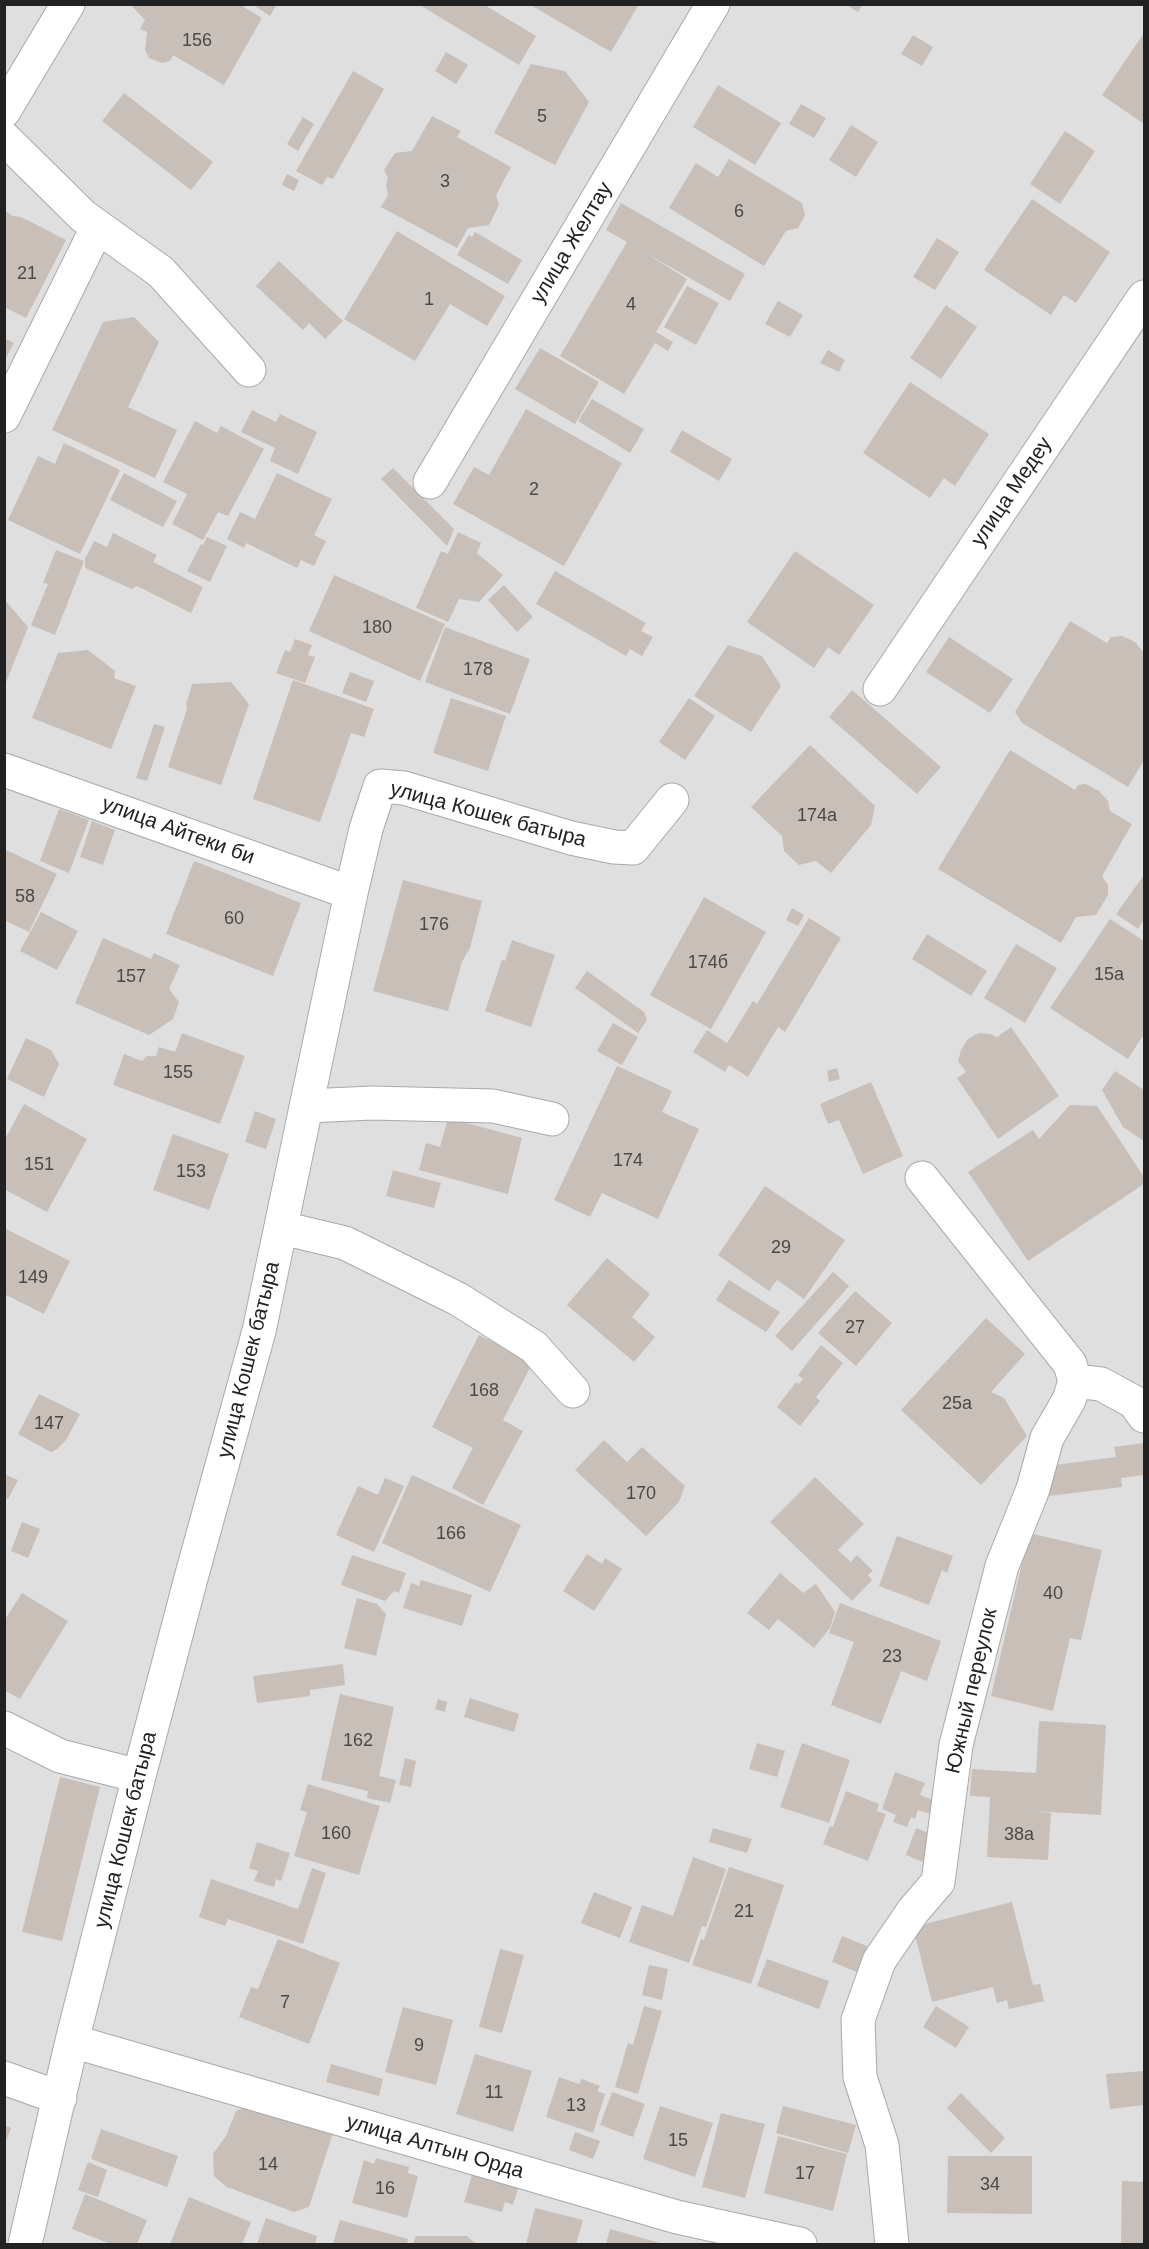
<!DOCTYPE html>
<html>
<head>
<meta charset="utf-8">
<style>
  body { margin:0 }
  #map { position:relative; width:1149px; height:2249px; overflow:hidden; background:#f2efe9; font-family:Arial,sans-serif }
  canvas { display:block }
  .frame { position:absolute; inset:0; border:6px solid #222; pointer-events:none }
</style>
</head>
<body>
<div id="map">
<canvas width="1149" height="2249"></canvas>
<div class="frame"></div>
</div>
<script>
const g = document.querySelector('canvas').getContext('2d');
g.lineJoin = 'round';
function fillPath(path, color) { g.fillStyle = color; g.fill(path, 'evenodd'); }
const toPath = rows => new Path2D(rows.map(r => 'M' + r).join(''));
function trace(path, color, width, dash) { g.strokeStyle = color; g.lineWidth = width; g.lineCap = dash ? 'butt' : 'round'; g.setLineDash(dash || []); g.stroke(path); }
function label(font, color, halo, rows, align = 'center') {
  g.font = font + ' Arial,sans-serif'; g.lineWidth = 6; g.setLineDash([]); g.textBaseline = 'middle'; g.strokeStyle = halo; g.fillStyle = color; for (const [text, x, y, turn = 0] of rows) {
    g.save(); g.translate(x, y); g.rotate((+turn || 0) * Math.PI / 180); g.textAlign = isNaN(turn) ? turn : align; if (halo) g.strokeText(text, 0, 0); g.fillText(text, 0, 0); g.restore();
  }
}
fillPath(toPath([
  [5,5,1144,5,1144,2244,5,2244]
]), '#e0dfdf');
fillPath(toPath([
  [130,4,239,4,262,18,224,85,173,55,170,61,162,63,149,58,145,50,147,32,140,29,145,20],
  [252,4,277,4,270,16],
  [418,4,483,4,536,36,519,65],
  [529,4,639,4,611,52],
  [845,4,863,4,858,12],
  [1144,33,1144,124,1102,95],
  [913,35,933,47,922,66,901,54],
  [446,52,468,65,456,84,435,71],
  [531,64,565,71,589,102,555,165,494,133],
  [353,71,384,89,333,179,327,177,322,185,296,171],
  [718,85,781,123,755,165,693,127],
  [124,93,213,162,191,190,102,121],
  [801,104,826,118,814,138,789,124],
  [432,116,461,131,457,137,511,167,496,195,499,205,489,225,468,228,457,248,381,207,388,195,386,186,388,178,384,170,395,153,412,151],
  [303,117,314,124,298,151,287,144],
  [851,125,878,142,856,177,829,160],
  [1065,131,1095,151,1060,204,1030,184],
  [729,159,802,203,805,215,798,228,786,231,764,266,669,208,696,163,718,177],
  [287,174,299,180,294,191,282,185],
  [1032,199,1110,252,1076,303,1064,295,1051,315,984,270],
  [621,203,745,274,730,301,644,252,687,279,656,332,673,342,668,351,655,343,624,394,560,356,627,242,606,230],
  [4,210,12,216,21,217,66,240,26,318,4,307],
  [397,231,505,296,487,326,450,304,415,361,344,319],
  [475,232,522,260,508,284,457,255,469,235,472,237],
  [937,238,959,252,935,290,913,277],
  [279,261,343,321,325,339,309,323,303,330,256,286],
  [687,286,719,303,696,345,664,327],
  [778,301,803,315,790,337,765,324],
  [946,305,977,327,941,379,910,358],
  [134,317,159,342,128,407,177,430,155,478,52,430,103,322],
  [4,338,14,343,4,361],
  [540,348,599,382,575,424,515,389],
  [828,350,845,360,839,372,820,363],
  [910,382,989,434,955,486,944,478,930,498,863,453],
  [592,399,644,429,630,453,578,421],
  [526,409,622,463,564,566,453,504,474,467,489,475],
  [252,410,276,422,280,414,317,432,298,474,270,461,275,448,241,432],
  [195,421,217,433,221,426,264,449,228,516,218,512,203,540,172,524,187,494,163,482],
  [682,430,732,459,719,481,670,452],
  [64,443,120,470,80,554,8,520,38,456,55,464],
  [393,468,454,529,447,546,381,479],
  [124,473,177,501,163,527,110,500],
  [277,473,332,499,314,535,326,541,314,566,301,560,297,568,246,543,244,548,227,539,240,512,255,519],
  [458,532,481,543,477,553,503,575,479,602,459,599,448,622,416,608,441,551,448,554],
  [113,533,157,555,153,562,203,587,191,613,137,586,132,589,85,568,85,559,94,541,107,547],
  [207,537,227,546,210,582,187,571,201,544,203,545],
  [56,550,84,561,55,635,31,625,48,584,43,583],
  [795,551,874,605,839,655,828,647,814,668,747,622],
  [555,571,646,623,641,631,653,637,642,656,630,649,626,656,536,604],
  [334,575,445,624,420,681,309,631],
  [504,585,533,617,517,632,488,600],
  [4,599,28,627,5,685,4,685],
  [1070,621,1107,643,1111,637,1122,636,1135,642,1143,652,1144,760,1128,787,1022,723,1015,712],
  [445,627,530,659,510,714,425,682],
  [949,637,1013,679,990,713,926,672],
  [295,639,312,645,308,655,315,657,305,683,276,673,285,650,290,652],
  [728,645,762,656,781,686,751,732,694,696],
  [88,650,115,671,114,678,136,686,111,749,32,718,58,653],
  [350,672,374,681,366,702,342,693],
  [293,680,374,709,364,737,351,733,320,822,253,799],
  [231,682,249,704,221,785,168,767,187,709,186,705,192,684],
  [852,690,941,767,917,794,829,717],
  [451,698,506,716,488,771,433,753],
  [689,698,715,716,685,760,659,742],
  [154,724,165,727,147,781,136,778],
  [810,745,875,806,871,825,831,873,816,861,799,865,784,851,782,836,751,807],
  [1010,750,1075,790,1078,785,1086,784,1099,791,1108,801,1110,811,1132,824,1102,876,1108,885,1108,895,1096,915,1076,917,1061,943,938,869],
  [59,809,89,820,69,873,40,861],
  [92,821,115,830,103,865,80,857],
  [4,849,57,874,29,932,4,920],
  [194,861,301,903,273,976,166,934],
  [1144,875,1144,920,1138,929,1116,914],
  [403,880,482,901,470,948,462,962,448,1011,373,991],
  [704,897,766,932,711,1029,650,995],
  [792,908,804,915,798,926,786,920],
  [41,912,78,931,57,970,20,951],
  [809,918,841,938,785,1032,778,1027,748,1077,729,1065,725,1072,693,1052,707,1030,727,1043,753,1001,757,1004],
  [1110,919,1144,941,1144,1034,1128,1059,1050,1008],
  [927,934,987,971,971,996,912,959],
  [103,938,151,959,154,953,180,965,169,989,179,1002,173,1019,149,1035,75,1003],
  [512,940,555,955,531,1027,485,1011,502,960,505,961],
  [1016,944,1057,968,1025,1023,984,998],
  [587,971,644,1012,647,1020,638,1033,575,988],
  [613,1023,638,1037,622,1065,597,1051],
  [1011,1027,1059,1096,998,1139,957,1078,966,1072,958,1061,961,1050,968,1039,979,1033,990,1034,997,1037],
  [182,1033,245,1056,220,1124,113,1085,124,1054,142,1061,147,1056,156,1056,159,1047,175,1052],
  [26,1038,51,1050,59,1064,44,1097,7,1079],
  [617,1066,672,1091,662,1112,699,1129,658,1219,602,1193,590,1217,554,1200],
  [837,1068,840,1079,829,1082,827,1071],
  [1115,1071,1144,1090,1144,1141,1123,1127,1102,1090],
  [871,1082,903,1156,863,1174,839,1120,828,1124,820,1104],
  [24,1104,87,1139,47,1212,4,1189,4,1141],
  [1070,1105,1097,1106,1144,1177,1144,1184,1028,1261,968,1172,1033,1130,1039,1139],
  [255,1111,276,1119,266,1149,245,1142],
  [448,1118,522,1138,508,1194,419,1170,426,1143,440,1147],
  [173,1134,229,1154,209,1210,153,1190],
  [393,1170,441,1183,434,1208,386,1196],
  [765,1186,845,1240,804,1299,777,1280,769,1291,718,1255],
  [4,1228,70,1261,44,1314,4,1294],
  [607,1258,650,1294,632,1317,655,1337,634,1362,567,1305],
  [833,1272,849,1286,792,1351,775,1336],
  [729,1280,780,1312,766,1332,716,1300],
  [855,1291,892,1323,856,1366,818,1333],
  [986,1318,1025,1354,991,1392,1004,1398,1027,1436,981,1485,901,1410],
  [479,1335,533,1362,503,1420,523,1431,483,1505,452,1488,473,1448,432,1427],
  [821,1345,843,1363,816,1397,820,1401,800,1426,777,1407,796,1382,799,1384,803,1379,798,1375],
  [39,1394,80,1414,66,1440,57,1449,51,1452,18,1434],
  [604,1440,627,1462,642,1447,685,1486,679,1502,646,1536,575,1470],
  [1144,1443,1144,1475,1121,1478,1122,1487,1049,1496,1046,1471,1056,1470,1055,1465,1116,1457,1114,1447],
  [4,1474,18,1480,8,1499,4,1498],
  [412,1475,521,1525,490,1592,382,1543],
  [815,1477,864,1524,838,1550,851,1562,857,1555,873,1571,868,1575,872,1580,852,1601,770,1522],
  [385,1478,404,1486,374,1552,336,1535,358,1486,378,1495],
  [22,1522,40,1529,28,1558,11,1551],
  [1029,1533,1102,1550,1081,1640,1070,1638,1053,1711,991,1696],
  [897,1536,953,1556,947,1573,942,1570,929,1605,879,1586],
  [587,1554,602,1564,605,1558,622,1569,594,1611,563,1591],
  [352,1555,406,1573,399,1593,394,1591,385,1601,341,1585],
  [780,1573,803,1593,816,1584,835,1612,830,1628,814,1648,778,1619,769,1630,747,1613],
  [421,1580,472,1595,462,1626,403,1608,411,1583,419,1586],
  [22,1593,68,1621,20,1699,4,1690,4,1621],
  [357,1598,377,1604,386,1614,376,1656,344,1648],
  [840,1603,941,1641,927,1681,901,1671,881,1724,831,1705,854,1642,829,1633],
  [343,1664,345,1685,310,1690,310,1696,257,1703,253,1676],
  [340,1694,394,1707,379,1776,396,1780,390,1803,367,1798,368,1791,321,1780],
  [470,1698,519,1714,514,1732,464,1717],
  [438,1699,447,1702,445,1712,435,1709],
  [1039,1721,1106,1725,1101,1815,1033,1811,1051,1813,1048,1860,987,1857,990,1797,970,1796,972,1769,1036,1773],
  [757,1743,785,1751,777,1777,749,1769],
  [802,1743,850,1760,829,1823,780,1807],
  [405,1758,416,1761,411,1787,399,1785],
  [895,1772,925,1783,920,1795,935,1801,931,1814,918,1810,915,1819,911,1817,907,1827,893,1822,896,1815,882,1809],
  [60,1777,100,1787,62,1941,22,1932],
  [308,1784,380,1806,359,1875,294,1856,307,1812,300,1810],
  [846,1791,879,1804,877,1811,886,1814,868,1861,823,1844,830,1826,833,1827],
  [713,1828,752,1839,747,1853,709,1842],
  [916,1828,934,1835,923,1862,906,1855],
  [257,1842,290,1853,281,1881,276,1879,274,1887,254,1881,258,1871,249,1868],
  [693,1857,726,1869,706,1927,702,1926,689,1963,629,1942,642,1905,673,1916],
  [729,1867,784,1885,751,1984,692,1965,701,1939,704,1940],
  [312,1868,326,1873,303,1944,228,1919,225,1926,199,1917,211,1879,298,1909],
  [594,1892,632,1907,620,1938,581,1923],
  [1012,1902,1033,1985,1040,1984,1044,2001,1009,2009,1007,2000,997,2003,993,1987,932,2002,913,1927],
  [842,1936,867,1946,857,1972,832,1962],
  [278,1939,340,1963,309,2044,239,2017,251,1987,258,1989],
  [500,1949,524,1955,502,2033,479,2027],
  [767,1959,829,1981,819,2009,757,1986],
  [649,1965,668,1969,662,2000,642,1995],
  [644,2006,662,2011,638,2094,615,2087,628,2043,633,2045],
  [936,2006,969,2027,956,2048,923,2027],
  [403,2007,453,2020,436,2085,385,2072],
  [475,2054,532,2071,513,2132,456,2114],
  [331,2064,383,2079,379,2096,326,2082],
  [1144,2071,1144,2105,1110,2109,1106,2074],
  [559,2077,579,2084,582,2079,600,2086,597,2091,605,2094,593,2133,546,2117],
  [612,2092,645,2104,633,2137,600,2125],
  [961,2093,1005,2138,991,2153,947,2108],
  [248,2106,335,2127,309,2207,294,2212,227,2187,214,2176,213,2154,226,2136,236,2111],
  [660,2106,713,2123,695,2177,643,2159],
  [783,2106,856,2125,848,2153,776,2133],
  [721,2113,765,2124,745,2198,702,2187],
  [4,2125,11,2128,5,2144,4,2144],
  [101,2129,178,2156,167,2187,91,2159],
  [575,2132,600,2141,593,2159,569,2150],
  [778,2136,847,2154,833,2211,764,2193],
  [948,2156,1032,2156,1032,2214,947,2213],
  [376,2158,409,2167,408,2173,418,2176,407,2218,352,2203,364,2160,374,2164],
  [88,2162,107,2170,98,2197,78,2190],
  [475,2165,521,2178,513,2205,505,2202,502,2212,464,2202],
  [1122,2181,1144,2182,1144,2244,1121,2244],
  [85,2194,147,2220,137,2244,111,2244,72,2229],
  [189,2197,251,2222,242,2244,170,2244],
  [535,2208,583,2220,576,2244,526,2244],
  [266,2218,317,2236,315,2244,257,2244],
  [340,2220,408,2239,407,2244,333,2244],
  [610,2229,664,2244,606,2244],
  [416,2236,467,2236,476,2244,413,2244]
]), '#c7bfb8');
const minor = toPath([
  [4,111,68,4],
  [4,138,83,216,161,272,249,370],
  [4,416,97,228],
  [430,482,713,4],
  [880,689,1144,297],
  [4,770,351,893],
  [307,1106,372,1103,493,1106,552,1119],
  [282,1228,345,1243,458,1299,534,1347,573,1391],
  [1075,1381,1101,1384,1134,1402,1144,1416],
  [4,1728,60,1756,139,1776],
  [72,2041,677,2217,800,2244],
  [4,2078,60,2098],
  [25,2244,72,2041,139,1776,191,1578,259,1331,351,893,366,829,380,786,404,788,571,838,614,847,633,848,672,800],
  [892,2244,882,2145,860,2077,858,2020,879,1961,913,1911,938,1882,956,1745,1002,1566,1033,1489,1047,1438,1069,1400,1075,1381,1070,1364,922,1178]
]);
trace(minor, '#a9a9a9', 35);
trace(minor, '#fff', 33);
label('18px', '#4b4948', null, [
  ["156",197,41],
  ["5",542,117],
  ["3",445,182],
  ["6",739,212],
  ["21",27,274],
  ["1",429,300],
  ["4",631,305],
  ["2",534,490],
  ["180",377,628],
  ["178",478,670],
  ["174а",817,816],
  ["58",25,897],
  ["60",234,919],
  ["176",434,925],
  ["174б",708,963],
  ["15а",1109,975],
  ["157",131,977],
  ["155",178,1073],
  ["174",628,1161],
  ["151",39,1165],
  ["153",191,1172],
  ["29",781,1248],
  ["149",33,1278],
  ["27",855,1328],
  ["168",484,1391],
  ["25а",957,1404],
  ["147",49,1424],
  ["170",641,1494],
  ["166",451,1534],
  ["40",1053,1594],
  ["23",892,1657],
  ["162",358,1741],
  ["160",336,1834],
  ["38а",1019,1835],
  ["21",744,1912],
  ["7",285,2003],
  ["9",419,2046],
  ["11",494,2093],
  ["13",576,2106],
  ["15",678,2141],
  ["14",268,2165],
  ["17",805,2174],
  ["34",990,2185],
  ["16",385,2189]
]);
label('21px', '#222', '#fff', [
  ["улица Желтау",572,243,-59],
  ["улица Медеу",1012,492,-56],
  ["улица Кошек батыра",488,815,15],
  ["улица Айтеки би",178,831,20],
  ["улица Кошек батыра",249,1360,-76],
  ["Южный переулок",972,1691,-77],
  ["улица Кошек батыра",126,1830,-76],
  ["улица Алтын Орда",435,2147,16]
]);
</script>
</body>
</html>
